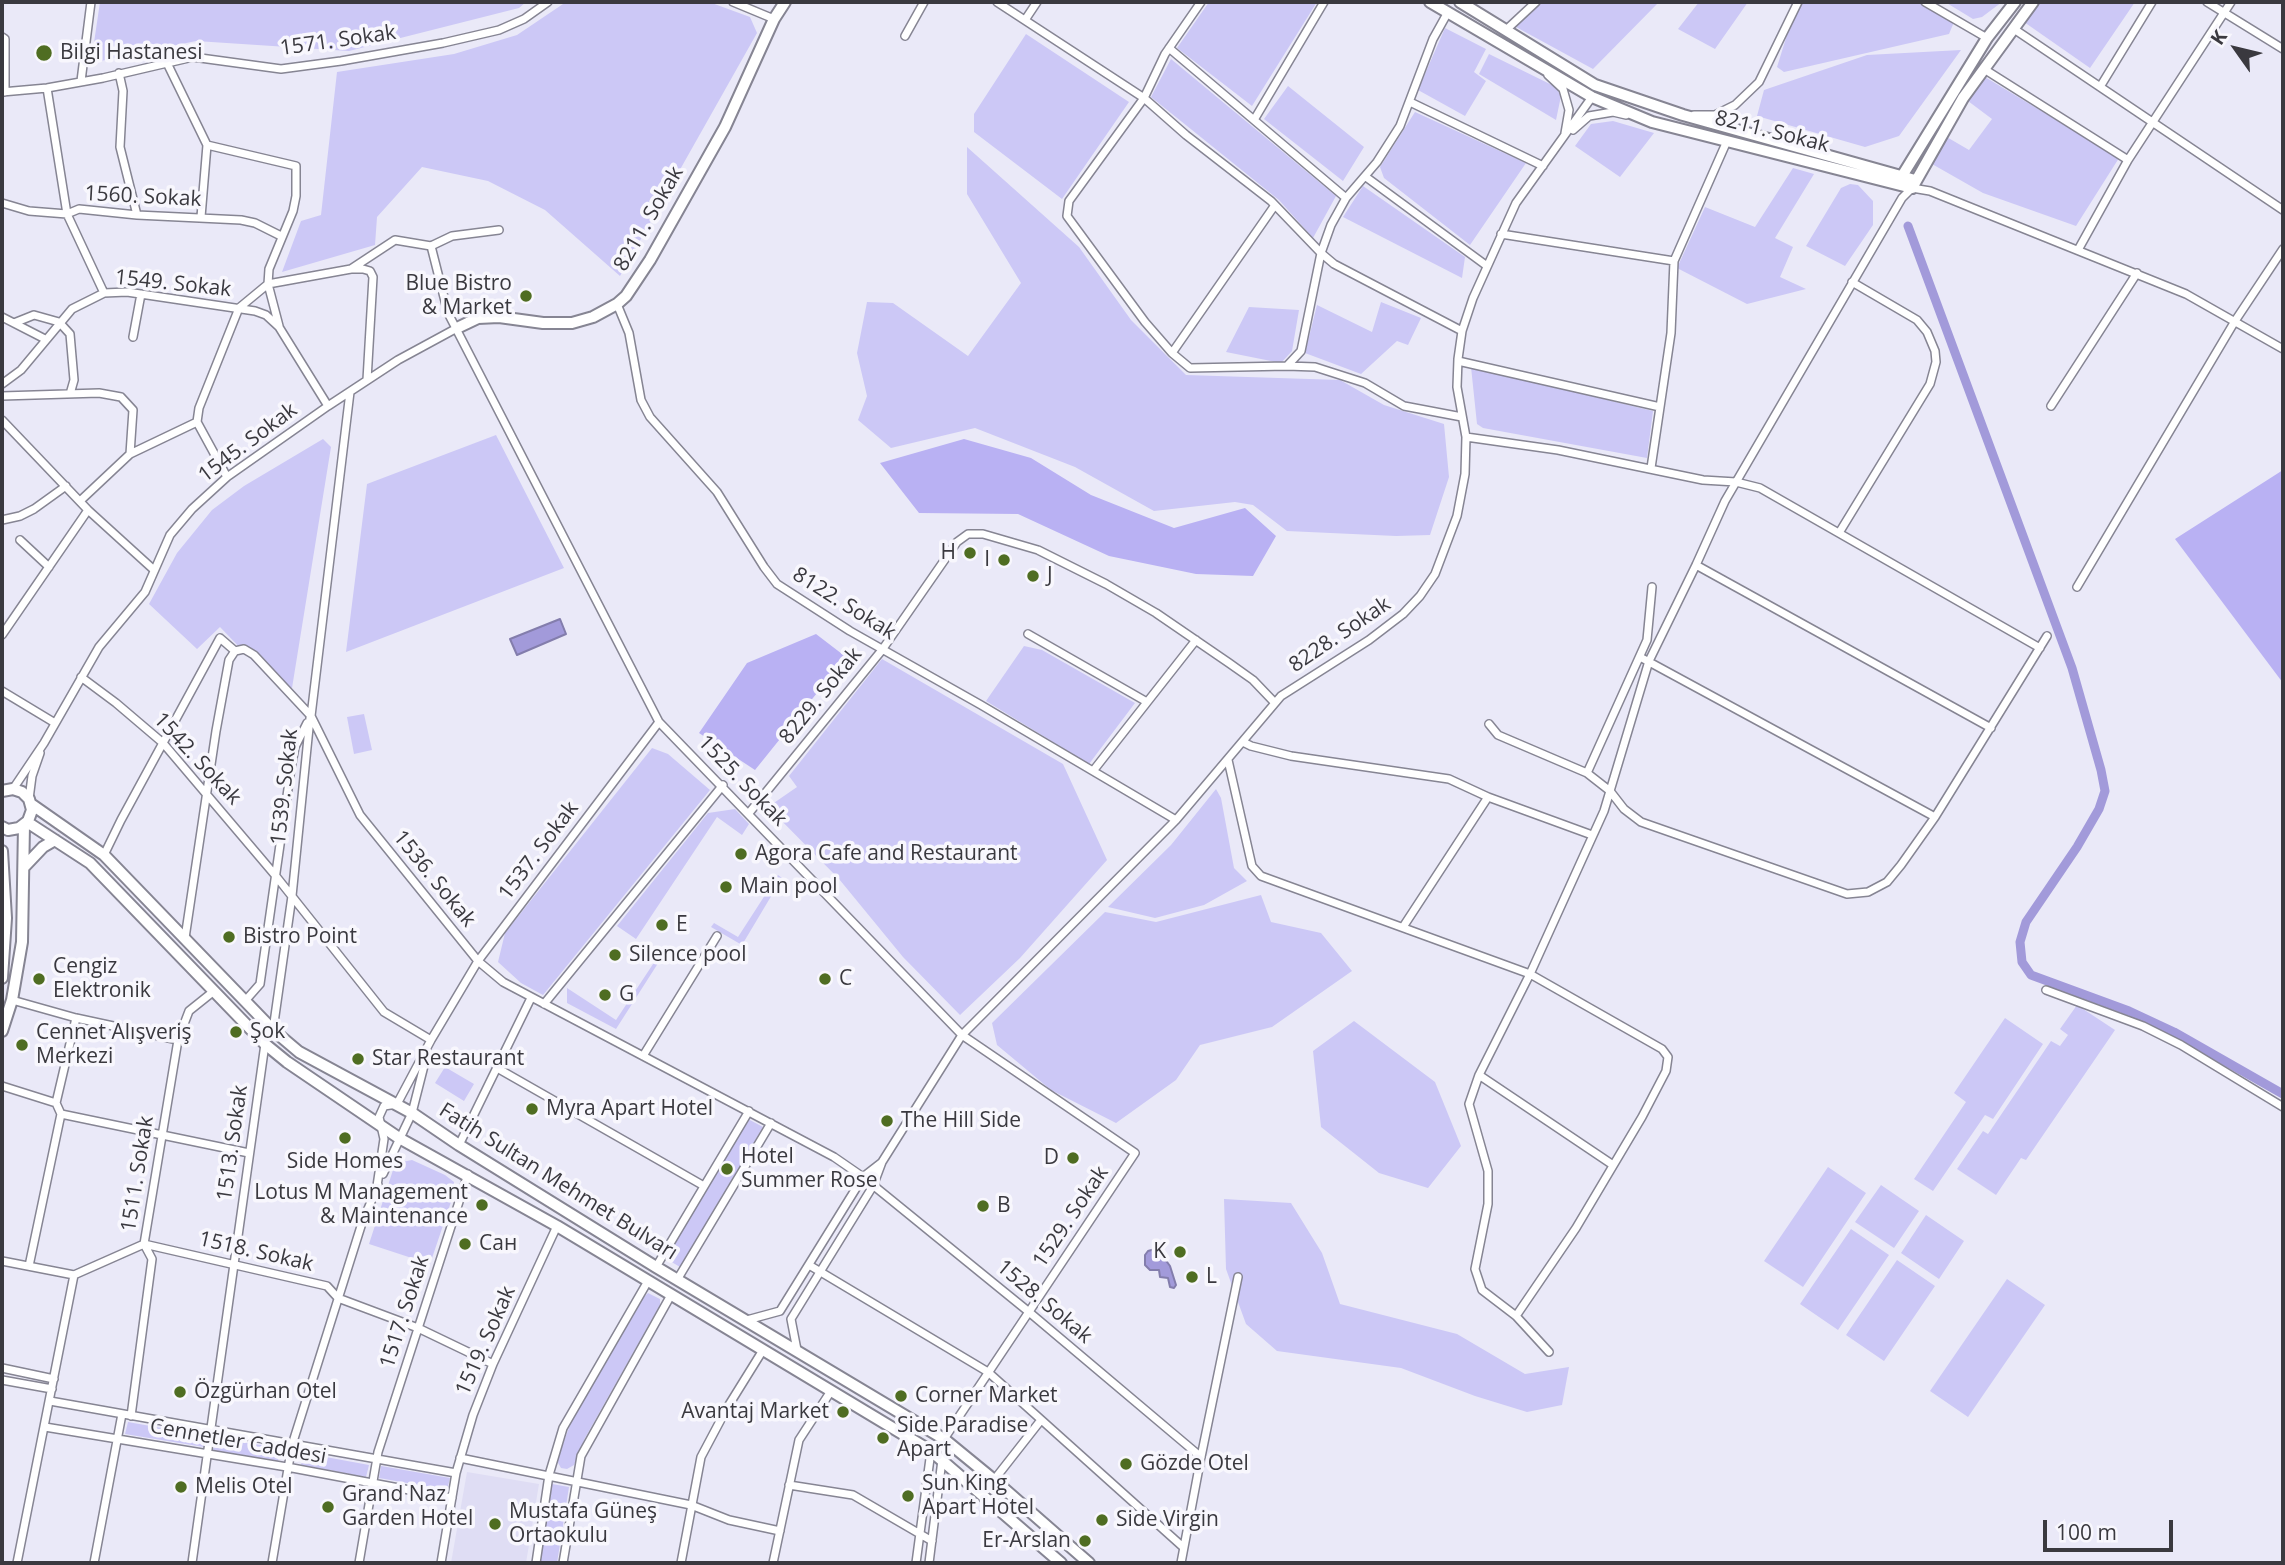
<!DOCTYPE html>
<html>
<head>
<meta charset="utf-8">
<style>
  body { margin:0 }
  #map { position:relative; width:2285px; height:1565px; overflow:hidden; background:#eae9f8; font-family:"Open Sans",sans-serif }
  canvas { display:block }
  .frame { position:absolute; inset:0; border:4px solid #3a393f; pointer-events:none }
  .north { position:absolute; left:2201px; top:14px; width:70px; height:70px; -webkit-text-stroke:5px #f8f7fd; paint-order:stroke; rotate:304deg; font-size:19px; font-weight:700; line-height:28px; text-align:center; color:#3a393f }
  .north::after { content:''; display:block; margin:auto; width:24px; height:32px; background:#3a393f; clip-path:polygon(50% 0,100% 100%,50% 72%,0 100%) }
  .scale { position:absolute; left:2043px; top:1520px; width:130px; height:32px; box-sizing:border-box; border:4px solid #3a393f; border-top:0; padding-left:9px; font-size:21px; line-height:24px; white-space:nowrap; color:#3a393f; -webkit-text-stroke:5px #f8f7fd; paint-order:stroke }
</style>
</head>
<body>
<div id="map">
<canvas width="2285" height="1565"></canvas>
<div class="frame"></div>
<div class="north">K</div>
<div class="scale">100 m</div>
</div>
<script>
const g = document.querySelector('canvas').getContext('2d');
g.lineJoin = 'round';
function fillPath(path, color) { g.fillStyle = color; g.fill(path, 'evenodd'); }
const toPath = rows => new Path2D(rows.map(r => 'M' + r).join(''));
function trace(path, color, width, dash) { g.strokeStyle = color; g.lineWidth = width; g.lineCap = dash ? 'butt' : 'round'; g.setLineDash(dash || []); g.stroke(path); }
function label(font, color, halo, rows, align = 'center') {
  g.font = font + ' "Open Sans",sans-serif'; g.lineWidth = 7; g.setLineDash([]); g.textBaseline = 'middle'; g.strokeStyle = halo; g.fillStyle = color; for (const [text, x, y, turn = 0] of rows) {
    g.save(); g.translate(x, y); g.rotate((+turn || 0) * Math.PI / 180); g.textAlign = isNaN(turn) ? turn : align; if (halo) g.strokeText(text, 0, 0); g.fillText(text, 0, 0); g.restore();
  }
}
fillPath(toPath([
  [467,1472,539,1484,526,1563,451,1563]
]), '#dfddf4');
fillPath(toPath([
  [100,2,526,2,519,8,349,51,196,41,91,63],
  [566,2,709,2,750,17,757,33,620,276,545,210,488,181,422,167,377,217,375,245,282,272,301,221,321,215,337,72,454,54,517,35],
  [1209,2,1317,2,1252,106,1177,48],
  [1542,2,1659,2,1593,69,1516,27],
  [1699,2,1748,2,1715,49,1678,29],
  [1801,2,1920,2,1954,22,1949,34,1784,72,1777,67,1792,19],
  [1945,2,2002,2,1982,17,1973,19],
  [2038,2,2135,2,2090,68,2024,22],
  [1445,28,1486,49,1474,72,1486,81,1465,116,1418,90],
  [1026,34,1129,102,1062,199,974,132,974,114],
  [1961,50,1899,136,1865,147,1757,116,1764,90,1867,55],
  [1489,54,1556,87,1561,96,1556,120,1479,74],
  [1171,59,1336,196,1313,238,1279,200,1151,97],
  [1985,77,2119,158,2076,226,1983,193,1932,164,1945,136,1969,150,1992,119,1968,101],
  [1288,86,1364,147,1343,181,1264,119],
  [1415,112,1526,163,1470,245,1384,178,1380,167],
  [1613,121,1654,133,1620,177,1575,146,1591,124],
  [967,147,1079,247,1131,320,1186,375,1340,380,1384,405,1444,424,1449,477,1430,535,1396,536,1287,531,1253,505,1235,502,1154,511,1075,467,975,428,891,448,858,420,867,396,857,353,867,302,893,303,968,356,1021,283,967,194],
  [1793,168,1814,174,1775,238,1793,247,1780,277,1806,289,1747,304,1677,268,1705,207,1755,227],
  [1850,184,1858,185,1873,201,1873,225,1845,266,1806,246,1841,188],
  [1363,186,1465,257,1462,278,1343,217],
  [1381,302,1421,318,1408,345,1397,341,1361,374,1305,353,1317,305,1372,332],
  [1249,307,1299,310,1292,351,1281,363,1226,352],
  [1471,367,1653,411,1647,458,1483,428,1477,424],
  [496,435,564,568,346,652,367,484],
  [323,439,331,447,292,688,272,681,220,627,197,649,149,604,177,553,212,510,244,486],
  [1024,646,1042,650,1135,703,1089,764,986,701],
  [882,659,1063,764,1107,860,1020,958,960,1015,903,957,839,879,768,807,797,787,789,776],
  [364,714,372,750,354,754,347,717],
  [652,748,668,754,710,790,543,995,521,983,498,962,505,933],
  [1216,789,1221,798,1234,868,1247,881,1204,905,1155,918,1108,907,1171,845],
  [735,809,749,824,742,835,717,817,636,939,617,926,708,813],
  [778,875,782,878,742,945,711,927,714,923,738,937],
  [1261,895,1271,922,1321,933,1352,971,1272,1027,1200,1045,1176,1080,1116,1123,1051,1090,997,1045,992,1023,1105,912,1156,922],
  [659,955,662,957,616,1029,567,1003,567,988,616,1020],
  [2077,1005,2115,1030,2026,1160,2021,1158,1996,1195,1957,1169,1983,1131,1988,1134,2051,1041,2060,1046,2068,1035,2060,1029],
  [2005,1018,2043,1044,1993,1119,1985,1115,1933,1191,1914,1179,1966,1102,1954,1093],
  [1354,1021,1435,1082,1461,1146,1428,1188,1379,1173,1321,1127,1313,1051],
  [445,1067,474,1084,464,1101,435,1083],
  [748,1119,763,1127,680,1267,665,1258],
  [412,1160,445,1175,454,1182,454,1193,430,1264,369,1244,393,1170,402,1162],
  [1828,1167,1866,1193,1803,1287,1764,1261],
  [1881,1185,1919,1211,1894,1248,1855,1222],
  [1224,1199,1291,1203,1322,1253,1340,1304,1457,1334,1525,1374,1569,1367,1562,1405,1527,1412,1475,1396,1401,1368,1277,1351,1246,1324,1226,1269],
  [1926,1215,1964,1241,1939,1279,1901,1253],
  [1851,1229,1889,1255,1838,1330,1800,1304],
  [1897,1260,1935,1286,1884,1361,1846,1335],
  [2007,1279,2045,1305,1968,1417,1930,1391],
  [648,1293,660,1299,660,1305,585,1438,574,1465,567,1469,561,1468,557,1461,571,1422,644,1297],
  [128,1422,206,1436,204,1447,125,1434],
  [215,1438,280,1448,278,1461,213,1451],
  [304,1453,369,1465,366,1477,301,1465],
  [381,1466,450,1478,447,1490,379,1478],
  [552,1484,569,1487,557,1563,540,1563]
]), '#ccc8f6');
fillPath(toPath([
  [964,439,1031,458,1091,495,1174,528,1245,508,1276,536,1253,576,1196,574,1109,556,1018,514,919,513,880,463],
  [2283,470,2283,683,2175,539],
  [816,634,846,657,755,770,699,733,747,663]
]), '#b9b1f3');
const water = toPath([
  [560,619,566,634,517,655,510,639,560,619],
  [1155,1249,1159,1251,1170,1266,1176,1285,1174,1288,1170,1287,1168,1278,1160,1277,1159,1270,1150,1270,1145,1265,1145,1255,1148,1251,1155,1249]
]);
fillPath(water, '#a29ada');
trace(water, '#837dac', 2);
trace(toPath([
  [1908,226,2072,668,2101,770,2105,791,2099,809,2077,847,2026,922,2020,942,2022,962,2031,975,2129,1011,2174,1032,2283,1094]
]), '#a29ada', 9);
const street = toPath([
  [733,2,774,19],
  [997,2,1144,98,1186,135,1271,201,1321,253,1334,264,1462,331],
  [1201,2,1165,54,1144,98,1069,201,1067,216,1145,322,1172,353,1275,205],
  [1925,2,1987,38],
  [2207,2,2283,49],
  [1025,20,1037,2],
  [2014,29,2283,210],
  [1506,30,1536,2],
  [905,36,924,2],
  [2,37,5,39,5,92],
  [1169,48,1346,198],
  [167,63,207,145,201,217],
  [1984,69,2128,160],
  [119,73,123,91,120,147,137,215],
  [1548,75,1563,89,1569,110,1565,133],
  [81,81,91,2],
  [2100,87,2152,2],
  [47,88,67,214,104,293],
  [2,92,47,88,103,78,193,57,281,69,341,61,443,43,499,30,524,19,548,2],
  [1410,102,1543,166],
  [1694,115,1715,115,1735,105,1759,82,1798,2],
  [1254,120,1324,2],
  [1573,130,1589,116,1613,112,1626,115],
  [1366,177,1487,266],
  [2,203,29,211,67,214,79,209,137,215,241,220,255,223,281,236],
  [1501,234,1674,261],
  [431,246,452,236,499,230],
  [2078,250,2128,160,2231,2],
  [351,269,395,240,431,246,448,313,659,722,962,1035,1135,1153,944,1439],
  [617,304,629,333,641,400,650,417,717,492,764,567,777,584,850,631,981,705,1176,820],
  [2,317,45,339],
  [14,323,34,315,59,322,70,334,74,380,70,394],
  [279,326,268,284,351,269,363,269,370,271,373,277,367,380],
  [133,337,141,294],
  [1172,353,1190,368,1287,366,1301,351,1321,253,1331,225,1346,198,1377,162,1400,126,1433,39,1448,12],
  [1458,361,1660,407],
  [1287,366,1315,367,1365,383,1404,406,1462,417],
  [2,384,21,370,72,309,104,293,127,292,255,311,266,315,279,327,328,406],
  [350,392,311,716,360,815,478,961,503,982,834,1157,863,1177,1029,1312,1201,1457],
  [2,396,99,393,121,397,133,410,130,454],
  [2051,406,2137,273],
  [2,420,88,510,154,570],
  [197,422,199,408,239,308,268,284,269,269,293,211,296,196,296,166,207,145],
  [1466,437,1558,450,1703,480,1736,482,1760,488,2040,648],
  [1651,468,1671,333,1674,261,1727,141],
  [80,501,130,454,197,422,227,477],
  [2,520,20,516,34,509,66,486],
  [1839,533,1930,384,1936,362,1935,351,1927,332,1917,320,1852,282],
  [20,540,49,567],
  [1696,565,1991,728],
  [2077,587,2235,321,2283,249],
  [1028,634,1147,702],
  [2,635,88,510],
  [1640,657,1935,817],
  [81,677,116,703,163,743,275,875,384,1012,431,1040],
  [2,691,55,723],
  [1489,724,1498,735,1587,773,1610,791,1624,809,1641,822,1847,894,1868,892,1887,882,1901,865,1935,817,2047,636],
  [1243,742,1251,746,1291,756,1449,779,1488,797],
  [1228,760,1252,866,1261,876,1530,974,1662,1049,1668,1057,1666,1071,1642,1117,1576,1228,1516,1316],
  [1093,771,1196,640],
  [1587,773,1647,640,1652,587],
  [13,789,44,743,99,647,145,592,170,535,192,509,227,477,328,406,398,360,457,328],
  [29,799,32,776,40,753],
  [749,813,882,650,957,542,968,534,983,534,1038,550,1106,584,1156,613,1229,663,1253,680,1275,703],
  [104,855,121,820,220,638,235,651],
  [1403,927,1488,797,1592,835],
  [185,938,216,731,229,660,235,651,244,649,254,655,311,716],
  [2046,990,2143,1026,2181,1045,2283,1107],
  [12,1000,76,1018,178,1040],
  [245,1001,260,984,291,768,295,747,307,723],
  [544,1004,723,785],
  [273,1030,292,896,310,718],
  [643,1056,717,936],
  [497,1068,704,1186],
  [1479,1075,1613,1165],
  [2,1086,56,1103],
  [61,1114,249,1153],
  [459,1145,531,998],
  [383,1174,412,1113,427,1054],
  [377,1186,384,1139,379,1117,384,1106,397,1104,431,1040,478,961,659,722],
  [2,1261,74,1275,144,1244,327,1286,338,1298,418,1328,493,1364],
  [809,1265,988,1372,1183,1547],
  [29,1266,61,1114,56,1103,76,1018],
  [656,1267,749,1111],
  [677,1280,771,1123],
  [747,1320,780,1311,863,1177,881,1163],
  [797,1350,791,1319,873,1186,882,1162,962,1035,1176,820,1281,696,1369,640,1403,614,1420,596,1435,574,1457,516,1465,474,1466,437,1457,387,1458,359,1462,331,1473,298,1516,203,1592,97],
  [1549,1352,1516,1316,1482,1290,1475,1269,1488,1204,1488,1171,1469,1104,1479,1075,1530,974,1604,811,1649,661,1696,565,1725,501,1902,198,1912,188,1930,191,2186,294,2283,349],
  [2,1368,54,1379],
  [2,1380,52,1389],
  [50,1401,456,1473],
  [131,1416,152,1259,144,1244,178,1040,189,1011,214,991],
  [45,1427,287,1467,452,1498],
  [460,1458,691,1505,729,1520,780,1531],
  [994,1480,1041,1420],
  [789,1485,853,1495,932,1541],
  [17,1563,74,1275],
  [94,1563,122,1414],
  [192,1563,265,1044],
  [272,1563,292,1445,362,1223,378,1185],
  [359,1563,378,1452,468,1174],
  [441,1563,456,1473,473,1415,493,1364,557,1226],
  [536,1563,549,1475,563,1428,648,1281],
  [563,1563,581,1456,671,1295],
  [681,1563,701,1457,727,1408,763,1350],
  [773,1563,799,1440,831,1391],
  [916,1563,931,1451],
  [929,1563,942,1460],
  [1181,1563,1201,1457,1238,1277]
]);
const secondary = toPath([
  [1430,2,1592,97,1652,122,1912,188,1963,98,2033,2],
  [1460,2,1595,85,1683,115,1915,180],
  [1899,181,1987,38,2015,2],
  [457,328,478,318,499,317,543,323,572,323,593,317,617,304,626,296,650,260,725,127,774,19,785,2],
  [2,791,13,789,22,792,29,799,32,810,28,821,19,828,8,830,2,827],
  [31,804,104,855,273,1030,299,1052,412,1113,459,1145,656,1267,944,1439,994,1480,1089,1563],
  [27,822,90,863,265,1044,287,1062,399,1138,557,1226,931,1451,1061,1563],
  [2,851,6,918,2,978],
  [24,867,43,847,55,840],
  [2,1031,12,1000,22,942,24,825]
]);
trace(street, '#868593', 10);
trace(secondary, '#868593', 14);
trace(street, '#fff', 7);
trace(secondary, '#fff', 10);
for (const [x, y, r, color] of [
  [44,53,9,"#4f6d22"],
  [526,296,7,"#4f6d22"],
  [970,553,7,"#4f6d22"],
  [1004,560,7,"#4f6d22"],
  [1033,576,7,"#4f6d22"],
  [741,854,7,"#4f6d22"],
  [726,887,7,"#4f6d22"],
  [662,925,7,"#4f6d22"],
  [229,937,7,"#4f6d22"],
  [615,955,7,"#4f6d22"],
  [39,979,7,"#4f6d22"],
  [825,979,7,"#4f6d22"],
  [605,995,7,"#4f6d22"],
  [236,1032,7,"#4f6d22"],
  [22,1045,7,"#4f6d22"],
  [358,1059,7,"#4f6d22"],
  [532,1109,7,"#4f6d22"],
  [887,1121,7,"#4f6d22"],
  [345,1138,7,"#4f6d22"],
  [1073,1158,7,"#4f6d22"],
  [727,1169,7,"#4f6d22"],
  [482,1205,7,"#4f6d22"],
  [983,1206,7,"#4f6d22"],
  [465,1244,7,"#4f6d22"],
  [1180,1252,7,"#4f6d22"],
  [1192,1277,7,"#4f6d22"],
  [180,1392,7,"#4f6d22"],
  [901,1396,7,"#4f6d22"],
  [843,1412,7,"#4f6d22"],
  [883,1438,7,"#4f6d22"],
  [1126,1464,7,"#4f6d22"],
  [181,1487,7,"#4f6d22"],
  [908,1496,7,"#4f6d22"],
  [328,1507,7,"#4f6d22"],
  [1102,1520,7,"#4f6d22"],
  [495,1524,7,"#4f6d22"],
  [1085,1541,7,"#4f6d22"]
]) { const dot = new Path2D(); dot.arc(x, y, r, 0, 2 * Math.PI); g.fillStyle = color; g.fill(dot); trace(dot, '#f8f7fd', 2.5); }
label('21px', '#3a393f', '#f8f7fd', [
  ["1571. Sokak",338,41,-8],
  ["8211. Sokak",1772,132,14],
  ["1560. Sokak",143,197,3],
  ["8211. Sokak",649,219,-60],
  ["1549. Sokak",173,284,6],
  ["1545. Sokak",248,443,-37],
  ["8122. Sokak",844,604,32],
  ["8228. Sokak",1340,635,-34],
  ["8229. Sokak",821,696,-51],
  ["1542. Sokak",197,759,47],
  ["1525. Sokak",742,781,46],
  ["1539. Sokak",285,787,-84],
  ["1537. Sokak",539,851,-53],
  ["1536. Sokak",434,879,51],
  ["1513. Sokak",233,1143,-82],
  ["1511. Sokak",138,1174,-81],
  ["Fatih Sultan Mehmet Bulvarı",558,1182,32],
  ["1529. Sokak",1071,1217,-56],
  ["1518. Sokak",256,1252,13],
  ["1528. Sokak",1044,1302,40],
  ["1517. Sokak",405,1312,-72],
  ["1519. Sokak",486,1341,-66],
  ["Cennetler Caddesi",238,1442,10]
]);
label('21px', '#3a393f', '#f8f7fd', [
  ["Bilgi Hastanesi",60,53],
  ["Blue Bistro",512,284,"right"],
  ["& Market",512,308,"right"],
  ["H",956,553,"right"],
  ["I",990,560,"right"],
  ["J",1047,576],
  ["Agora Cafe and Restaurant",755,854],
  ["Main pool",740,887],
  ["E",676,925],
  ["Bistro Point",243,937],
  ["Silence pool",629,955],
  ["Cengiz",53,967],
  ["Elektronik",53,991],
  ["C",839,979],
  ["G",619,995],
  ["Şok",250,1032],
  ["Cennet Alışveriş",36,1033],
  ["Merkezi",36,1057],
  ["Star Restaurant",372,1059],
  ["Myra Apart Hotel",546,1109],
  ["The Hill Side",901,1121],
  ["Hotel",741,1157],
  ["Summer Rose",741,1181],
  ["D",1059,1158,"right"],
  ["Side Homes",345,1162,"center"],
  ["Lotus M Management",468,1193,"right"],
  ["& Maintenance",468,1217,"right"],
  ["B",997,1206],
  ["Сан",479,1244],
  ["K",1166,1252,"right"],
  ["L",1206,1277],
  ["Özgürhan Otel",194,1392],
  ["Corner Market",915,1396],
  ["Avantaj Market",829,1412,"right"],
  ["Side Paradise",897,1426],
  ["Apart",897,1450],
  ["Gözde Otel",1140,1464],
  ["Sun King",922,1484],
  ["Apart Hotel",922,1508],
  ["Melis Otel",195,1487],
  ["Grand Naz",342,1495],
  ["Garden Hotel",342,1519],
  ["Mustafa Güneş",509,1512],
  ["Ortaokulu",509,1536],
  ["Side Virgin",1116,1520],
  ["Er-Arslan",1071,1541,"right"]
], 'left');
</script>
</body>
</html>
